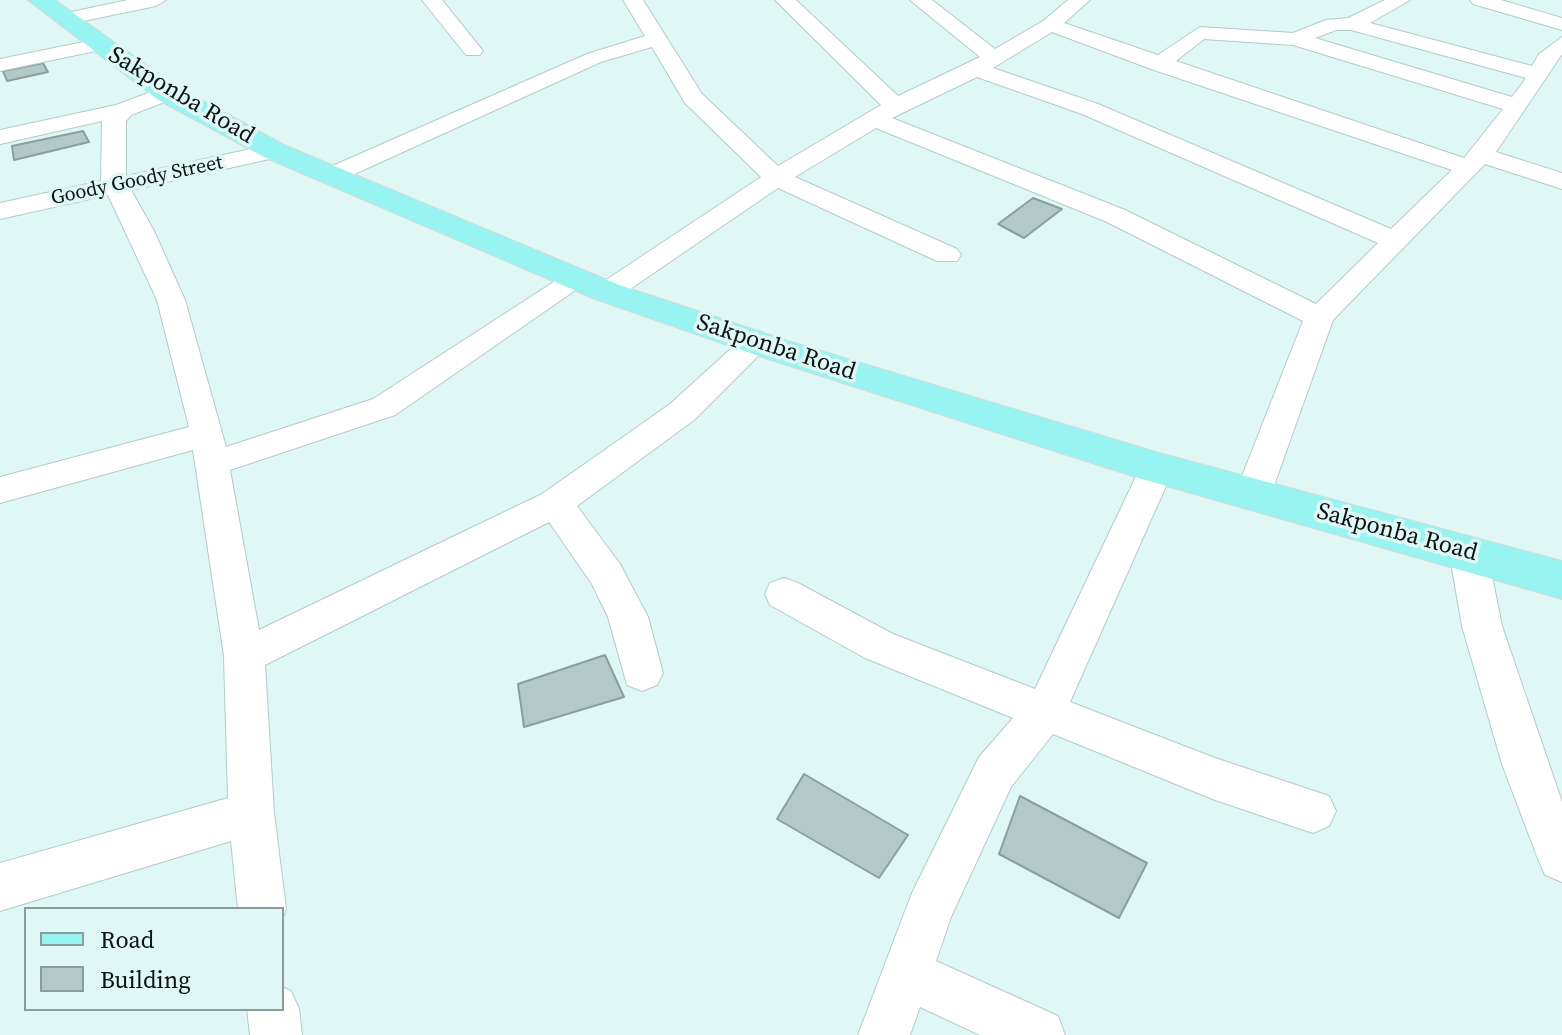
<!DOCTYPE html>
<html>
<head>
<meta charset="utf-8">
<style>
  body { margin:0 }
  #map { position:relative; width:1562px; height:1035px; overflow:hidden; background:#dff8f6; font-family:"Source Serif 4",serif }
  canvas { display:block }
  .legend { position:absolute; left:24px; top:907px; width:260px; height:104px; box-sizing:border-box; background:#dff8f6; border:2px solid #8a9c9b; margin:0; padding:10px 14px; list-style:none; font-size:24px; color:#0a1212 }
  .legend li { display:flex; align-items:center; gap:16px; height:40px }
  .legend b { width:40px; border:2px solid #8a9c9b }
</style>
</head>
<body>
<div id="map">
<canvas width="1562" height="1035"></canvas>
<ul class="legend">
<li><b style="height:10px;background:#98f4f0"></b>Road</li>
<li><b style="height:22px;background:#b2c9c7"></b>Building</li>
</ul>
</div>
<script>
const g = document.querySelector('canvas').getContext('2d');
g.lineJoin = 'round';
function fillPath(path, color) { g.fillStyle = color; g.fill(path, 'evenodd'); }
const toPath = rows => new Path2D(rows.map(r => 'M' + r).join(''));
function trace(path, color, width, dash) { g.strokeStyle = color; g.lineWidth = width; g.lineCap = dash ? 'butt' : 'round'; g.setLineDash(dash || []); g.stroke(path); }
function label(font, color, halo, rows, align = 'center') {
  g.font = font + ' "Source Serif 4",serif'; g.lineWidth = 7; g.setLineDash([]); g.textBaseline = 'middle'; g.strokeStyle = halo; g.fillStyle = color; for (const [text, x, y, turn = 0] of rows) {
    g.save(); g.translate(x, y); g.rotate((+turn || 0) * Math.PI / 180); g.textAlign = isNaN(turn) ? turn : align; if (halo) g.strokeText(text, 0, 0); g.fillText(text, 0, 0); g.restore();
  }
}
const building = toPath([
  [43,63,48,72,7,81,3,71,43,63],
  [83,131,89,142,14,160,12,146,83,131],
  [1033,198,1062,209,1024,238,998,224,1033,198],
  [605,655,624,697,524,727,518,684,605,655],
  [804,774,908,835,879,878,777,819,804,774],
  [1020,796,1147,863,1119,918,999,854,1020,796]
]);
fillPath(building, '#b2c9c7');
trace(building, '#89a09e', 2);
const minor = toPath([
  [128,0,166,0,156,6,64,25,54,19,57,15,128,0],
  [422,0,442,0,483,51,480,55,466,55,422,0],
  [623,0,643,0,702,94,778,166,881,105,775,0,796,0,898,96,980,57,910,0,932,0,995,49,1043,21,1068,0,1090,0,1064,23,1158,55,1200,27,1293,33,1326,20,1348,18,1385,0,1410,0,1370,23,1532,66,1539,54,1562,37,1562,54,1496,152,1562,173,1562,189,1485,164,1333,320,1271,494,1265,503,1253,507,1241,503,1235,494,1303,321,1107,222,876,128,795,177,957,249,961,255,957,261,937,261,778,188,617,298,597,298,593,292,597,286,761,177,685,103,652,47,601,62,339,181,330,183,318,176,321,171,587,54,645,36,623,0],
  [1336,30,1351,30,1526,78,1512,97,1315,38,1336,30],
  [1052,32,1151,69,1452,170,1391,229,1098,104,993,68,1052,32],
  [1204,39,1293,45,1503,109,1464,158,1176,61,1204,39],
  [977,77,1082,114,1378,243,1316,304,1125,210,892,118,977,77],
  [1470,0,1501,0,1562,18,1562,30,1473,4,1470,0],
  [98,39,105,41,108,45,105,49,0,71,0,59,98,39],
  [167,86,175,88,178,93,175,98,131,115,126,121,126,176,274,144,286,151,283,156,131,190,154,231,185,300,226,447,373,399,566,274,576,272,586,274,590,280,395,415,230,470,259,630,542,494,670,404,745,336,756,333,767,336,771,343,694,420,577,506,620,564,648,617,663,673,657,685,642,691,627,685,608,617,592,584,549,522,265,665,274,813,286,909,282,920,282,909,238,909,231,841,0,911,0,863,228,798,224,656,193,450,0,503,0,477,189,427,157,300,108,195,0,219,0,203,101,181,102,121,0,144,0,130,116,105,167,86],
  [1157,456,1169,459,1174,468,1070,702,1215,758,1329,796,1336,811,1329,826,1313,833,1215,800,1053,734,1011,787,951,917,936,961,1058,1016,1065,1035,980,1035,920,1007,910,1035,858,1035,912,893,979,757,1013,718,865,658,770,605,765,594,770,583,784,578,798,583,893,634,1035,689,1140,468,1145,459,1157,456],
  [1468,537,1481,541,1487,551,1502,626,1562,802,1562,882,1545,875,1538,859,1502,764,1462,626,1449,551,1455,541,1468,537],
  [282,987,291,991,299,1009,302,1035,250,1035,247,1009,282,1009,282,987]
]);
const major = toPath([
  [28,0,55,0,177,87,284,145,619,285,788,341,1159,453,1562,561,1562,599,1142,479,762,357,595,299,264,157,157,99,28,0]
]);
trace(minor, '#b3cbc9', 2);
trace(major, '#d8d9d9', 2);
fillPath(minor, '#fff');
fillPath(major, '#98f4f0');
label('20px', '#0a1212', '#dff8f6', [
  ["Goody Goody Street",137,181,-12]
]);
label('24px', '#0a1212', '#dff8f6', [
  ["Sakponba Road",181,96,31],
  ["Sakponba Road",776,348,18],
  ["Sakponba Road",1397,533,15]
]);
</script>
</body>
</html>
